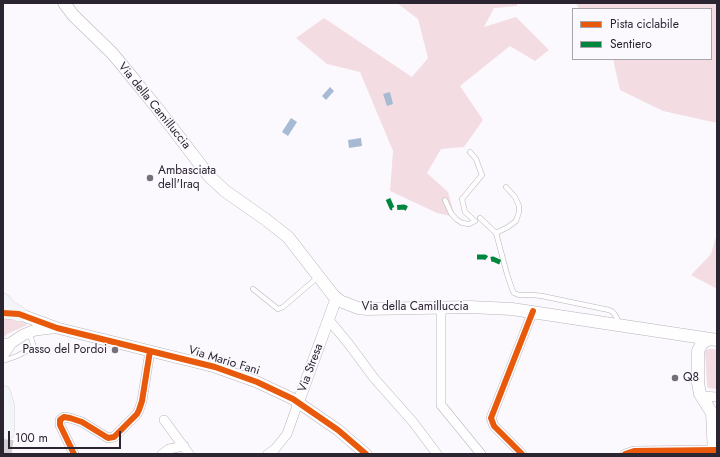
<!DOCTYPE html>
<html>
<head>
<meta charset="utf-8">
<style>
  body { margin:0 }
  #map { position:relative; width:720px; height:457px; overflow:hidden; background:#fbf9fd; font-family:Jost,sans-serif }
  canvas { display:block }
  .frame { position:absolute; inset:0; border:4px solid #2b2431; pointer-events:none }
  .legend { position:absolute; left:572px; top:8px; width:140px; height:52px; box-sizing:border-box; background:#fbf8fe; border:1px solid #a8a3ac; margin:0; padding:5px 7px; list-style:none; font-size:12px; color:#2b2431 }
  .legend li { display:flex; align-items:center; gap:8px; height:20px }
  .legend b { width:20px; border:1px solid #a8a3ac }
  .scale { position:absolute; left:8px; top:431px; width:113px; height:18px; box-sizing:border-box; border:2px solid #2b2431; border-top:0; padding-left:5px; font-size:12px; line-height:14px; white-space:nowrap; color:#2b2431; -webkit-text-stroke:3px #fbf8fe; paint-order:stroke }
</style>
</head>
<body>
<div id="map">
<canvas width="720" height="457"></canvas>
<div class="frame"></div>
<ul class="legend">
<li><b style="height:5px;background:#e8590c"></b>Pista ciclabile</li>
<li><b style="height:5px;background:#00873e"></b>Sentiero</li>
</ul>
<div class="scale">100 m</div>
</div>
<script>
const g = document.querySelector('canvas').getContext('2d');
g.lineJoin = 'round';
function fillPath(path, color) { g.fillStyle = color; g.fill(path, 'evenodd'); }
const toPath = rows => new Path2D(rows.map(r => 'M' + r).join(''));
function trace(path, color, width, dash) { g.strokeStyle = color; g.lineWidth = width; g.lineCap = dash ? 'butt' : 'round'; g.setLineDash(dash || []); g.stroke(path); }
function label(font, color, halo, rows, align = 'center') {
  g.font = font + ' Jost,sans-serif'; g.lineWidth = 3; g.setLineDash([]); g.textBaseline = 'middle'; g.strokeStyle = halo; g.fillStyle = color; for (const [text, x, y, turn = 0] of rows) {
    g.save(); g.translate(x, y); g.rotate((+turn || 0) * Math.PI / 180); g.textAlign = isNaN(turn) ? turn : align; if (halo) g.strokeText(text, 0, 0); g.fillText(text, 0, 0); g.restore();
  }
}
fillPath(toPath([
  [397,3,517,3,517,6,494,8,484,27,516,17,549,50,535,61,510,46,460,86,483,120,464,147,441,149,427,173,448,192,455,217,437,213,390,191,393,151,360,72,327,64,296,38,324,18,412,77,428,58,418,19],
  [576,3,717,3,717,123,663,111,620,90,613,59,711,59,711,9,579,9],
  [717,233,717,289,691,275,711,254],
  [3,318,26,323,27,325,7,334,3,339],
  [708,349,717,349,717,389,708,388,707,385,705,351]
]), '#f3dde2');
fillPath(toPath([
  [330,87,334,91,326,100,322,96],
  [390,92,393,104,387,106,383,94],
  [291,118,297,122,288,136,282,132],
  [361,138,362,146,349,148,348,140]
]), '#a6bbd3');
trace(toPath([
  [4,454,7,432]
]), '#d1ced4', 15, [15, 8]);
const service = toPath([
  [470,152,476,159,482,175,462,199,465,212,475,221],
  [445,200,451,213,456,219,462,223,469,224,475,221],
  [480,218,496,233,507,274,512,289,514,293,519,295,533,295,542,296,609,310,613,312,617,318,618,324],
  [496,233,508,227,516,221,519,212,519,206,515,197,506,187],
  [253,289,278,309,283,307,318,277],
  [3,361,17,356,34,347,29,332]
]);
const minor = toPath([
  [441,307,441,405,481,454],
  [328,319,348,343,374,378,413,422,437,454],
  [702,396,717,397],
  [164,420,189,454],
  [74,454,60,425,60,420,64,417,70,418,82,422,108,438,114,437,137,414,139,410,142,401,150,351],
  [162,454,169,449,184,446],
  [268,454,275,449,287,434,298,403],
  [522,454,494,426,491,418,533,311],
  [625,454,634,451,717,450]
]);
const tertiary = toPath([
  [3,313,19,314,57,328,215,367,257,382,293,399,338,430,366,454],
  [3,345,11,343,23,335,35,330,52,328],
  [3,355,11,343],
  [298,403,336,299]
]);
const secondary = toPath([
  [64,3,73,15,112,53,127,71,157,108,209,176,225,191,265,219,288,237,333,295,340,301,358,308,367,309,470,307,512,309,717,340],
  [710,339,702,343,698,351,698,383,700,394,712,413,714,454]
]);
const trunk = toPath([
  [3,301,9,308,19,314],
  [3,393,7,407,7,432]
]);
trace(service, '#b7b4bb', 5.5);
trace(minor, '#b7b4bb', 10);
trace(tertiary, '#b7b4bb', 12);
trace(secondary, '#b7b4bb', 13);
trace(trunk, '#d7d5d9', 16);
trace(service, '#fefeff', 4.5);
trace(minor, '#fefeff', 9);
trace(tertiary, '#fefeff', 11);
trace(secondary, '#fefeff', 12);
trace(trunk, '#f4f5f9', 15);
trace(toPath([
  [388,199,392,208,404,207,408,209],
  [477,257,485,257,489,260,493,259,504,264]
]), '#00873e', 5, [10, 5]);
trace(toPath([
  [3,313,19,314,57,328,215,367,257,382,293,399,338,430,366,454],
  [74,454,60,425,60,420,64,417,70,418,82,422,108,438,114,437,137,414,139,410,142,401,150,351],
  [522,454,494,426,491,418,533,311],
  [625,454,634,451,717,450]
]), '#e8590c', 6);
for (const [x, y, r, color] of [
  [150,178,4,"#746f78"],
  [115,350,4,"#746f78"],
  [675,378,4,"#746f78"]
]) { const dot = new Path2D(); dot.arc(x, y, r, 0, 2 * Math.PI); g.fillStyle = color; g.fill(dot); trace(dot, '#fbf8fe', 1.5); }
label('12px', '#2b2431', '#fbf8fe', [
  ["Via della Camilluccia",154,106,51],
  ["Via della Camilluccia",415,307],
  ["Via Mario Fani",224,361,17],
  ["Via Stresa",311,368,-70]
]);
label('12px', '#2b2431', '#fbf8fe', [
  ["Ambasciata",158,171],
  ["dell'Iraq",158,185],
  ["Passo del Pordoi",107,350,"right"],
  ["Q8",683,378]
], 'left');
</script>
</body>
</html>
